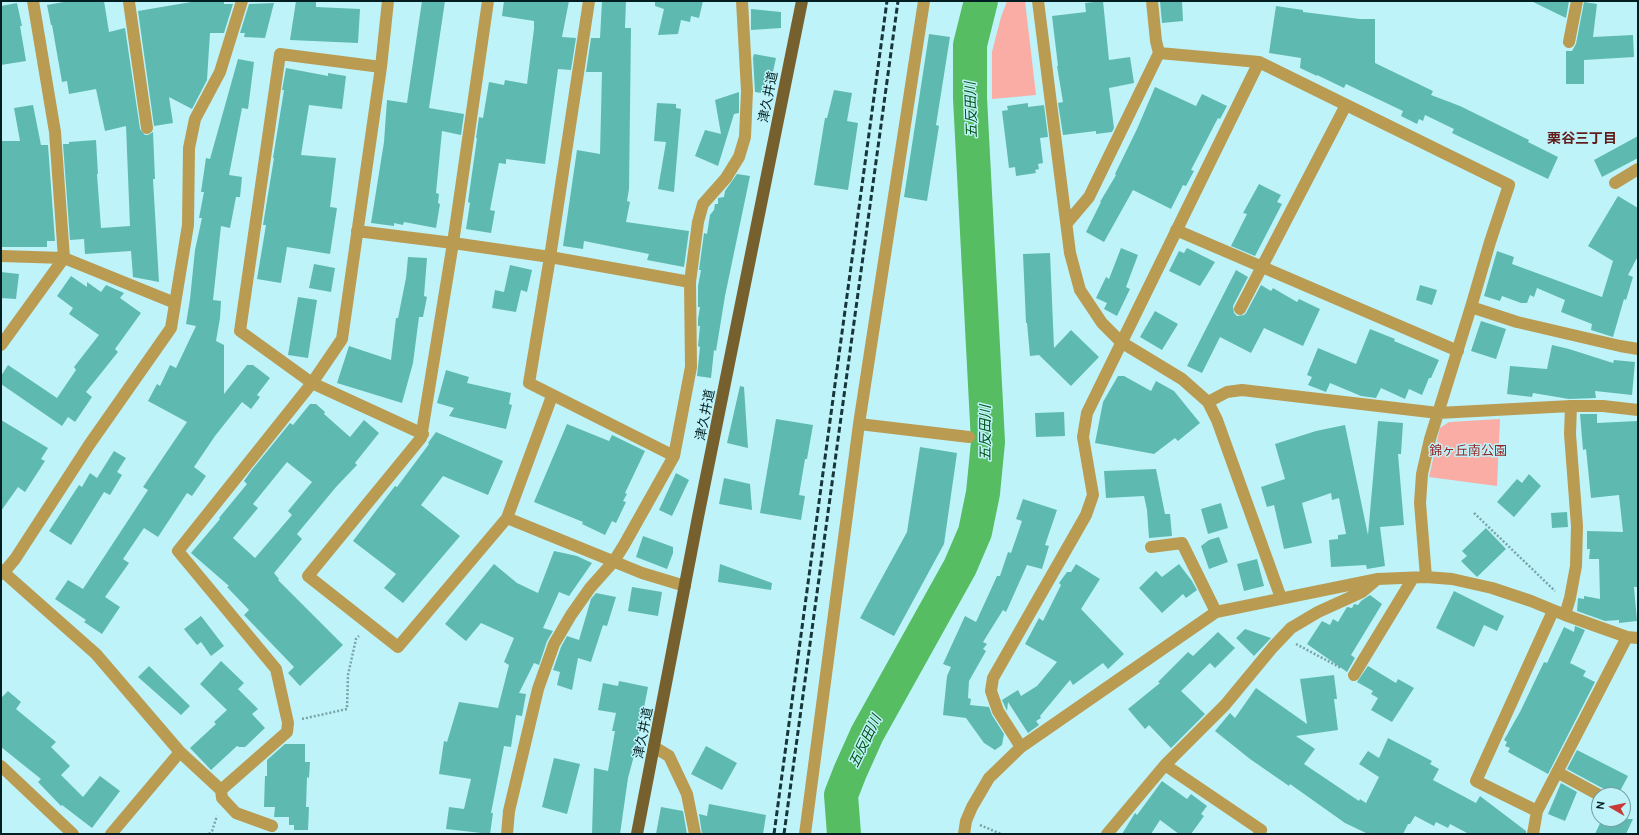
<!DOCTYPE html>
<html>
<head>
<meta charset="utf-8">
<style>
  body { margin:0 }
  #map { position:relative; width:1639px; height:835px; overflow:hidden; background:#bff3fa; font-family:Ubuntu,sans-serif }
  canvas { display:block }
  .frame { position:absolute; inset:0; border:2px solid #011f22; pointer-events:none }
  .north { position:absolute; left:1591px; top:787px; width:40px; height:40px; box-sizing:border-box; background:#bff3fa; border:1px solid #739ea4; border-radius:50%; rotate:279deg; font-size:11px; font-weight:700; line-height:16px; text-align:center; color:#011f22 }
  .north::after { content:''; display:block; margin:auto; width:14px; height:18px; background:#c93a37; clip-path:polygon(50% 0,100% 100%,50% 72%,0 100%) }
</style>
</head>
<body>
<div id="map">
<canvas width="1639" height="835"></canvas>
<div class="frame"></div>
<div class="north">N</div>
</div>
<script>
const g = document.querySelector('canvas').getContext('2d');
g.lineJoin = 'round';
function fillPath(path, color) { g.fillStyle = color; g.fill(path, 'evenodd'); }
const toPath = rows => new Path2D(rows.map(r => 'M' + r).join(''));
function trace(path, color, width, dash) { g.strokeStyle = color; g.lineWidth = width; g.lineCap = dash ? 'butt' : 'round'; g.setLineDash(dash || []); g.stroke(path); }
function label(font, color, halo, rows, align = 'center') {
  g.font = font + ' Ubuntu,"Noto Sans JP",sans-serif'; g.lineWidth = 3; g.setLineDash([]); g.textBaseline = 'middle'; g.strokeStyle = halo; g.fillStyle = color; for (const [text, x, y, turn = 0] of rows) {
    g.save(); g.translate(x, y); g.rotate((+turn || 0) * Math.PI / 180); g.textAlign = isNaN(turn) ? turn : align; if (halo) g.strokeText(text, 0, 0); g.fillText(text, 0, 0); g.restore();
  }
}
fillPath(toPath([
  [1007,1,1025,1,1036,95,992,99,992,52,1001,17],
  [1500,419,1497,486,1429,477,1440,428,1449,422]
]), '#f9ada5');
trace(toPath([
  [844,834,841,795,850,772,867,734,960,567,975,532,983,493,988,442,970,98,970,45,981,1]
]), '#56bd63', 34);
fillPath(toPath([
  [69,1,104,1,109,32,125,28,140,129,145,135,148,135,153,132,155,179,153,179,159,282,133,277,131,251,85,254,84,239,70,240,63,144,69,144,69,142,96,140,98,174,97,174,101,228,130,226,126,126,105,131,96,89,69,94,67,81,62,82,52,25,51,25,47,5],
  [197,1,224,1,224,4,233,4,224,33,210,33,207,80,192,109,169,97,173,123,154,126,138,11],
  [296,1,316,1,316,7,360,9,358,43,290,40],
  [422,1,445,1,429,108,464,114,461,135,442,131,436,193,439,194,438,203,440,204,436,228,404,222,403,225,394,223,394,226,371,223,384,142,387,100,407,103],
  [504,1,569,1,562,37,576,38,571,70,558,69,545,164,506,159,506,164,499,163,490,210,495,211,491,233,466,229,470,203,468,202,477,138,476,138,479,117,483,118,489,82,504,85,505,80,527,84,534,29,534,21,502,16],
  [602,1,626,1,625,28,631,28,629,189,627,201,630,202,626,222,689,231,684,267,647,260,649,254,584,241,583,249,563,246,577,150,600,154,602,72,586,72,591,38,600,38],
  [655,1,703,1,699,18,691,16,690,22,681,20,678,34,658,35,664,9,655,6],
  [1103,1,1109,60,1130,57,1134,83,1109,88,1114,128,1112,132,1096,134,1096,131,1063,135,1058,103,1063,102,1057,66,1058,66,1052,16,1086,12,1085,3],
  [1160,1,1182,1,1183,21,1162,23],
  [1531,1,1569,1,1566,18],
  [1584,2,1597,4,1593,37,1633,35,1634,57,1584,60,1584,84,1566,84,1566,51,1572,51,1576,44],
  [17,3,22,26,20,26,26,61,1,65,1,6],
  [274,3,265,38,244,37,245,33,240,33,249,4],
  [1276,6,1303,10,1303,12,1360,19,1375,19,1375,63,1433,91,1431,95,1460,106,1529,140,1528,142,1558,157,1548,179,1452,133,1454,129,1425,115,1423,121,1419,119,1417,124,1401,116,1403,111,1346,84,1344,88,1317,75,1317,76,1300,68,1301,58,1269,53],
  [751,9,781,12,781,28,751,30],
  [929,34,950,37,936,125,939,126,927,201,904,197],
  [754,54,776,58,768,94,755,92,753,58],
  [238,59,254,62,248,109,242,108,229,175,242,177,240,197,236,197,230,228,221,226,213,300,221,301,220,318,216,341,224,345,224,394,247,365,253,365,270,378,257,395,260,397,251,409,242,402,215,436,194,467,206,476,192,496,187,493,158,537,144,528,123,559,129,563,105,597,120,607,102,634,84,622,86,620,55,599,68,580,83,589,148,490,143,487,187,422,148,401,157,384,160,386,170,365,176,368,196,326,186,324,190,299,195,250,202,218,199,218,204,192,201,192,206,158,210,159],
  [286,68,328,76,328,73,346,76,342,109,309,105,301,155,336,158,330,207,337,208,330,254,287,247,281,283,257,279,266,225,263,225,274,158,273,158,284,90,282,90],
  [1155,87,1196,106,1202,94,1227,106,1220,119,1218,118,1191,170,1194,171,1186,186,1183,185,1171,209,1133,190,1104,242,1086,232,1101,202,1100,202,1116,175,1115,174,1137,129],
  [834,90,852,93,847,121,858,123,848,190,814,185,825,118,827,118],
  [739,92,739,113,734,114,718,166,695,156,705,130,721,134,715,100],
  [657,103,676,104,676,108,681,109,674,192,658,189,666,142,654,141],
  [1028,103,1028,107,1044,105,1048,137,1040,138,1043,163,1038,164,1039,169,1035,170,1036,173,1016,176,1015,167,1009,168,1002,111,1008,110,1007,106],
  [33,105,41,145,48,145,55,241,47,241,47,247,1,247,1,141,20,141,14,108],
  [1638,136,1638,158,1602,177,1594,160],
  [737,174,750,176,725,296,716,351,714,350,711,378,697,376,700,347,698,346,700,326,698,326,698,319,700,307,698,307,698,286,701,270,699,270,704,233,707,234,710,215,714,210,715,204,718,204,718,198,724,197,725,191],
  [1259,184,1281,195,1277,202,1282,204,1255,256,1231,246,1247,214,1243,213],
  [1618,196,1638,208,1638,256,1628,275,1633,277,1626,300,1624,299,1613,337,1591,330,1592,324,1561,312,1565,300,1537,288,1534,297,1530,295,1527,303,1521,303,1502,296,1500,301,1484,296,1497,251,1514,257,1512,264,1602,297,1613,261,1588,246],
  [1121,248,1138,255,1126,287,1130,289,1117,316,1104,309,1107,303,1096,298,1106,277,1109,279],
  [1187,248,1215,262,1200,286,1169,271,1179,251,1184,253],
  [1050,253,1054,348,1071,330,1099,357,1071,386,1039,355,1030,356,1027,323,1026,323,1023,254],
  [408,257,427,258,424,296,427,297,423,317,419,317,413,363,402,403,337,383,349,346,391,360,396,318,398,318,406,278],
  [314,264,335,268,331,292,309,288],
  [510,265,532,270,527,292,521,290,516,312,492,308,495,290,504,292],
  [1236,270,1248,277,1233,306,1234,313,1237,316,1244,315,1246,313,1261,285,1271,291,1273,288,1297,302,1299,299,1320,309,1303,346,1264,328,1251,353,1220,337,1202,373,1187,366],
  [1,272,19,274,16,299,1,298],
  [71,276,87,287,87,282,101,292,106,285,124,293,120,298,141,313,115,349,118,352,86,392,92,397,75,422,68,417,62,426,1,384,1,376,8,365,57,398,76,370,74,367,99,335,69,314,73,308,57,296],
  [1420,285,1437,290,1432,305,1416,300],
  [298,297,317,300,308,358,288,355],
  [1155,311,1178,324,1162,350,1140,337],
  [1481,321,1506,329,1496,359,1471,351],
  [1370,329,1395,339,1394,341,1439,360,1431,378,1429,378,1422,395,1409,389,1405,399,1381,388,1376,398,1361,396,1330,383,1326,392,1308,385,1312,377,1307,375,1318,348,1356,364],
  [1552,345,1569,349,1613,363,1614,360,1635,362,1632,395,1595,391,1596,398,1569,399,1533,393,1532,397,1507,394,1510,366,1547,369],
  [446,370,469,377,467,383,511,393,509,404,512,405,506,429,449,416,454,408,437,403],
  [1118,376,1124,376,1151,391,1156,381,1174,391,1200,423,1178,441,1175,438,1154,454,1095,443,1103,402],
  [740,386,744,387,748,448,727,443],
  [310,404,316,404,325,412,324,414,350,437,364,420,379,433,355,463,357,465,336,487,297,534,302,539,274,573,279,579,278,580,343,645,300,686,288,673,294,667,244,615,249,610,227,587,229,586,191,553,220,519,219,518,247,484,244,481,251,471,290,423,293,425],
  [287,462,312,482,288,511,292,515,255,558,233,538,258,508,253,504],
  [1064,412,1065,436,1036,437,1035,413],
  [1580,414,1597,414,1597,423,1637,421,1638,587,1634,587,1637,621,1619,623,1619,620,1605,621,1577,611,1578,598,1584,599,1584,596,1600,599,1599,559,1589,559,1590,549,1587,549,1587,531,1623,532,1619,495,1591,498,1586,449,1583,450],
  [776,419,813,425,807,459,805,459,799,495,805,496,801,520,760,513],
  [1,420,48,448,41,459,45,461,25,492,18,487,1,511],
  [1378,421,1403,423,1401,454,1398,454,1404,525,1380,527,1385,566,1367,569,1366,565,1331,567,1329,540,1338,539,1338,535,1346,534,1339,498,1332,500,1331,493,1302,503,1312,543,1284,549,1274,505,1267,507,1261,487,1285,479,1275,444,1316,431,1345,425,1368,535],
  [567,424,609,441,612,435,645,451,625,493,627,494,623,501,626,502,616,523,612,521,605,535,582,524,583,522,534,502],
  [436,432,503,461,488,495,443,476,421,505,460,536,403,603,384,588,396,574,353,541,375,512,395,486,397,487,429,444,428,443],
  [920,447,957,453,944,544,894,636,860,618,907,532],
  [114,451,126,458,117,472,122,475,110,495,104,492,71,545,49,531,79,485,82,487,90,473,97,478],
  [1156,469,1165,514,1170,514,1172,536,1149,538,1147,510,1144,496,1106,498,1104,471],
  [676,473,689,480,672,516,659,510],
  [1529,474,1541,486,1514,517,1497,502,1517,479,1522,483],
  [724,478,750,484,752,510,719,504],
  [1023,499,1057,510,1045,545,1049,546,1042,569,1027,565,1006,612,1003,610,983,642,987,644,983,649,986,651,969,681,968,698,971,699,970,705,989,707,992,715,1004,734,1002,745,995,750,984,743,966,718,943,715,947,676,951,667,943,664,965,616,976,622,997,576,1000,576,1008,552,1011,553,1022,521,1016,519],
  [1221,503,1228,528,1208,534,1201,509],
  [1567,512,1568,527,1552,528,1551,513],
  [1486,528,1506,549,1477,577,1461,561,1467,556,1462,551],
  [643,536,673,547,673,553,667,569,636,557],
  [1219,537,1228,562,1209,569,1201,546,1209,540],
  [554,551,577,556,592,563,569,596,559,592,543,628,553,631,547,641,539,665,534,663,519,693,526,694,522,716,516,715,511,747,504,746,491,813,493,813,490,834,446,829,449,807,464,809,471,779,439,774,444,741,447,742,459,702,498,708,509,665,504,662,514,638,481,623,466,641,445,624,494,564,517,583,538,593],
  [1257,559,1264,586,1244,591,1237,564],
  [720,564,772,583,771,590,718,582],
  [1076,564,1100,579,1081,609,1124,654,1108,669,1103,663,1073,685,1070,680,1040,716,1041,718,1036,721,1039,725,1028,733,1008,702,1007,711,1002,700,1018,690,1021,696,1037,686,1057,662,1025,644,1039,618,1043,621,1061,585,1059,583,1067,572,1071,572],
  [1179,564,1192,581,1197,590,1186,598,1183,594,1162,613,1139,588,1156,571,1162,577],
  [632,587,662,592,658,616,628,611],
  [1454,591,1504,616,1497,631,1484,625,1474,647,1436,628],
  [596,593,616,597,607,626,603,625,591,662,578,658,572,690,557,685,560,672,553,670,561,647,567,636,579,640,591,599],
  [1370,595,1382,604,1351,655,1355,658,1347,672,1307,644,1322,621,1330,625,1333,619,1338,622,1347,607,1352,608,1354,604,1358,605,1361,601],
  [201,616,224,646,211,656,201,642,197,645,184,629],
  [1575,626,1585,630,1570,663,1586,671,1583,676,1595,682,1548,774,1508,752,1510,748,1505,746,1507,742,1504,740,1520,712,1544,662,1547,663,1564,627,1574,632],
  [1245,629,1271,638,1254,656,1236,638],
  [1218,632,1235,648,1215,668,1210,663,1181,691,1205,714,1171,748,1149,725,1145,729,1128,709,1160,683,1158,682,1188,652,1193,656],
  [221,661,244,683,238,689,258,709,252,714,265,728,245,747,239,747,237,746,211,770,190,748,216,724,214,722,227,710,200,684],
  [149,666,190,706,181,715,138,677],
  [1368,666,1396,683,1398,679,1414,688,1392,722,1371,710,1378,698,1371,694,1373,691,1357,682],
  [1334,675,1337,699,1334,699,1338,730,1296,736,1315,749,1304,764,1359,801,1360,799,1366,803,1379,777,1359,764,1368,751,1379,758,1388,738,1432,761,1430,764,1439,769,1433,780,1476,803,1480,796,1526,831,1526,834,1469,834,1450,824,1448,828,1436,822,1434,826,1415,816,1410,824,1408,824,1403,834,1368,834,1345,823,1290,784,1289,786,1250,759,1215,731,1230,713,1235,718,1256,688,1307,724,1300,679],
  [619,681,648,687,638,739,633,752,635,752,628,778,620,834,592,834,594,768,608,771,615,731,612,731,616,713,598,710,603,683,618,686],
  [8,691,21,702,16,709,56,742,51,747,70,766,61,775,83,797,100,776,120,791,92,828,62,805,61,806,38,782,41,779,1,747,1,698],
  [285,744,305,744,305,762,310,762,309,778,307,777,306,807,309,807,308,830,294,830,294,825,289,825,289,817,274,817,275,807,264,807,265,776,267,776,267,760],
  [706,746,737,763,722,790,691,774],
  [1577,750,1628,776,1618,795,1615,795,1567,769],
  [554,758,580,764,567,814,542,807],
  [1162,781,1187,799,1191,794,1207,806,1201,814,1204,816,1191,834,1179,834,1160,820,1151,834,1122,834,1135,813,1137,815],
  [1561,783,1577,792,1565,821,1548,814],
  [709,804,766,815,763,834,702,834,699,814,707,816],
  [661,807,683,811,687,834,656,834],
  [1602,819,1633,819,1626,834,1595,834]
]), '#5ebab0');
trace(toPath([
  [1474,513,1555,591],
  [1296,644,1341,668],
  [302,719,347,709,348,675,356,639,359,636],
  [980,825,1001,834],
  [209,834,212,831,217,816]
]), '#77a3a8', 2.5, [2, 2]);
trace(toPath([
  [488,1,453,243,421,438,308,576,398,647,507,518,552,396],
  [589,1,550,257,529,383,674,456],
  [1038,1,1070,253,1080,290,1102,323,1121,342,1182,379,1208,402,1217,420,1281,598],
  [129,2,147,128],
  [1569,42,1577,1],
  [1159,53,1259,62,1509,185,1490,242,1471,307,1430,439,1422,474,1420,503,1426,577],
  [381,67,280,54,240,331,312,383,423,434],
  [1615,183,1638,169],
  [1067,223,1089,197,1159,53,1156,41,1152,1],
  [1176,230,1458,351],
  [357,231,453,243,550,257,690,282],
  [1,256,64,258,175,303],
  [1471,307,1517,322,1620,346,1638,349],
  [1240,309,1346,105],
  [1,345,64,258,55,132,33,1],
  [1208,402,1227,392,1242,390,1438,413,1571,406,1603,406,1638,410],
  [859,424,969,437],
  [507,518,642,573,685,586],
  [1151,547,1182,543,1216,612],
  [1,570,96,654,180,752,221,790,287,732,288,723,276,669,178,551,312,383,342,339,381,67,388,1],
  [1,574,4,572,15,559,89,445,171,328,188,225,189,148,195,119,220,72,242,1],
  [1565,615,1570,598,1576,566,1577,526,1570,434,1571,406],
  [1354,675,1413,578],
  [654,747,669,756,687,794,695,834],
  [1021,747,998,711,991,691,993,678,1086,515,1093,495,1083,437,1087,413,1259,62],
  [1165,765,1261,830,1259,834],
  [1,766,73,834],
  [1557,772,1599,795],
  [221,790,222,798,236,813,272,826],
  [1537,811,1476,781,1553,611],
  [111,834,180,752],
  [507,834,509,811,538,689,554,644,571,615,590,588,614,561,624,545,674,456,691,367,690,282,698,222,703,204,726,178,739,157,745,137,747,91,742,1],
  [805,834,859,424,924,1],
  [964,834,966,821,972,807,989,778,1021,747,1216,612,1378,579,1426,577,1452,579,1492,588,1531,601,1565,615,1627,637,1638,638],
  [1107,834,1165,765,1225,705,1273,647,1291,628,1318,612,1362,592,1375,581],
  [1533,834,1537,811,1627,637]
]), '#ba9b52', 12);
trace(toPath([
  [637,834,698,517,802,1]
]), '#76602d', 12);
trace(toPath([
  [774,834,887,1],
  [784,834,898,1]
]), '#16363a', 3, [6, 3]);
label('13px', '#011f22', '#bff3fa', [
  ["津久井道",768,97,-79],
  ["津久井道",705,415,-79],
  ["津久井道",643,733,-79]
]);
label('13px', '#972322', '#bff3fa', [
  ["錦ヶ丘南公園",1468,451]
]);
label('italic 14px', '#045318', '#bff3fa', [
  ["五反田川",971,110,-92],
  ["五反田川",985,433,-90],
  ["五反田川",865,741,-64]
]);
label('bold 14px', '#611d1a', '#bff3fa', [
  ["栗谷三丁目",1582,138]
]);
</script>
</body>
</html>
